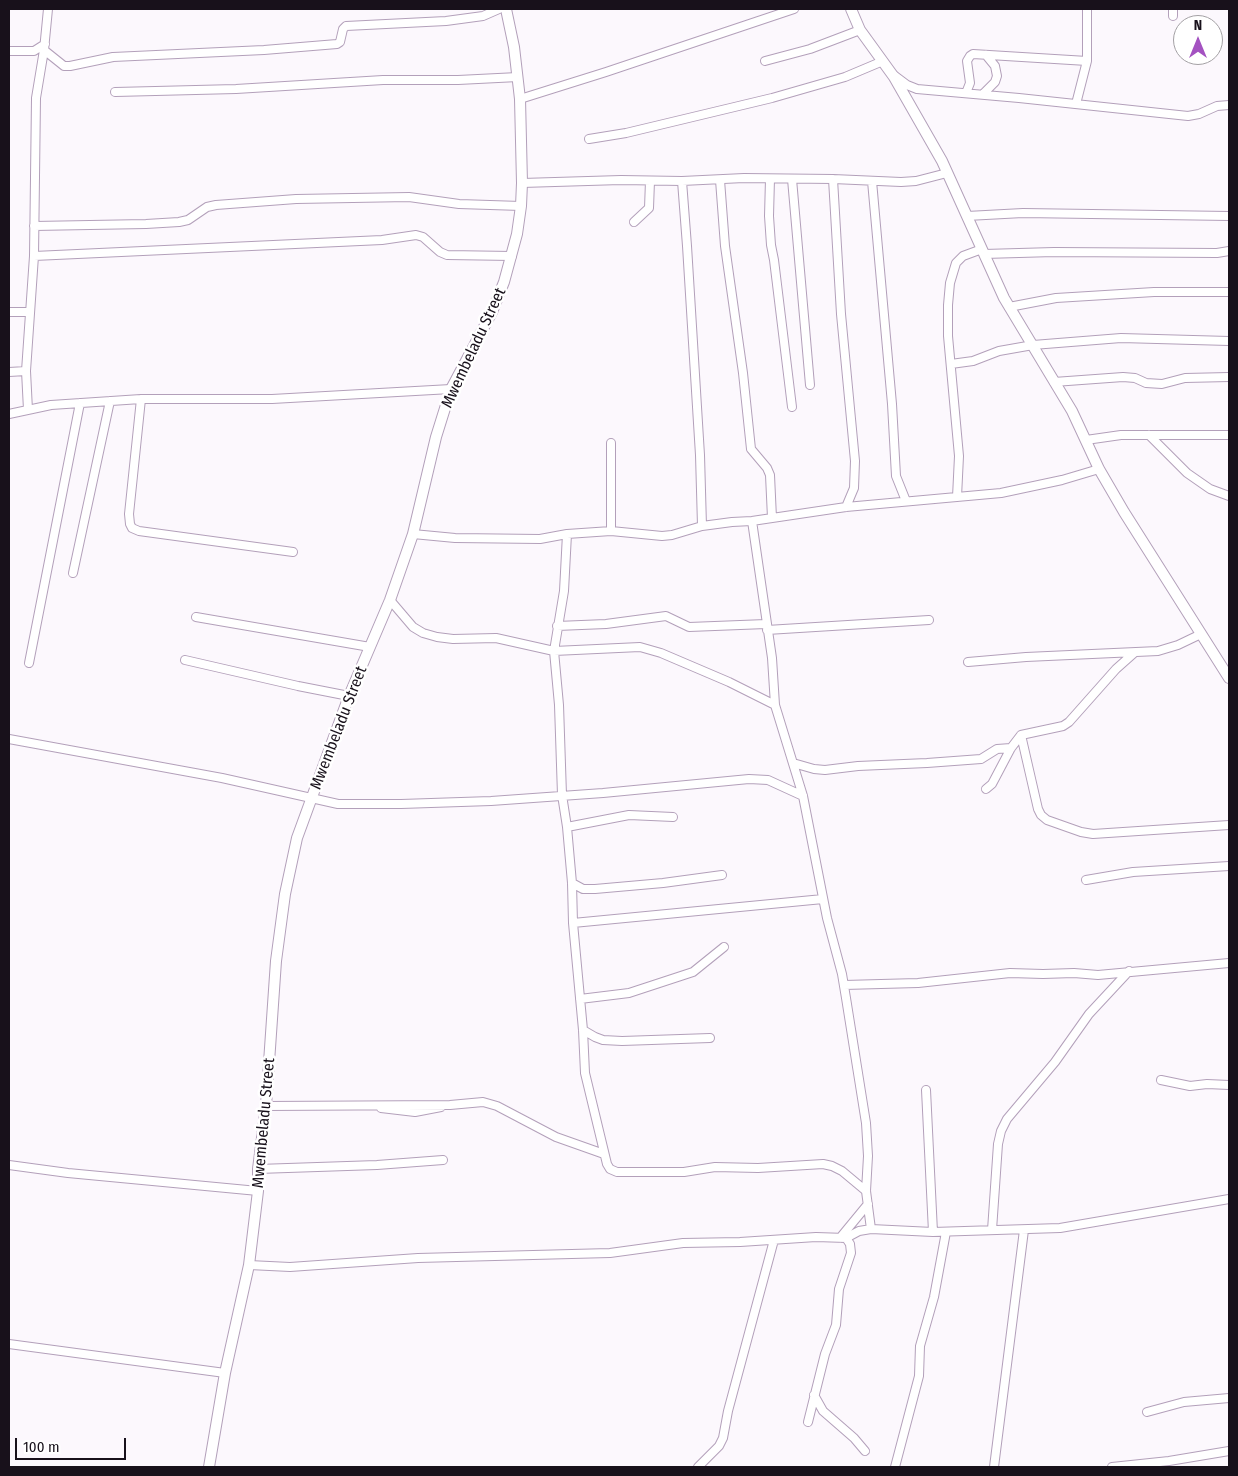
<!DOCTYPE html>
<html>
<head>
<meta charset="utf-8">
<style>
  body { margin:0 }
  #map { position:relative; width:1238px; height:1476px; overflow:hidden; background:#fcf8fd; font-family:"Fira Sans Condensed",sans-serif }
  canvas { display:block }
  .frame { position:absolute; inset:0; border:10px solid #18111b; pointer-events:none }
  .north { position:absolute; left:1173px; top:15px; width:50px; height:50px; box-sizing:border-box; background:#fff; border:1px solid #a3a0a4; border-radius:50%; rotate:0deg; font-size:14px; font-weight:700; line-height:20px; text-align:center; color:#18111b }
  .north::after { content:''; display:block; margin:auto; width:18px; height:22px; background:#a452c1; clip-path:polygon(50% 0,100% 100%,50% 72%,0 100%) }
  .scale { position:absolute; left:15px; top:1438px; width:111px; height:22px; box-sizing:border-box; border:2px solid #18111b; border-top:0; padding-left:6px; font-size:15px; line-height:18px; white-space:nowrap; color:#18111b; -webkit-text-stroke:4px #fff; paint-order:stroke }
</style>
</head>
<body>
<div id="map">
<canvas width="1238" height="1476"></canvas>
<div class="frame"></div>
<div class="north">N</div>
<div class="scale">100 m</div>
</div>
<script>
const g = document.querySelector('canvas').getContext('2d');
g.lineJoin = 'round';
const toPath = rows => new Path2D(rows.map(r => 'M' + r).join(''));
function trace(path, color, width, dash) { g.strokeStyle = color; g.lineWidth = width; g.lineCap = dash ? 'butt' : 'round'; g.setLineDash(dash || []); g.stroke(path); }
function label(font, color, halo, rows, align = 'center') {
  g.font = font + ' "Fira Sans Condensed",sans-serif'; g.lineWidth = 5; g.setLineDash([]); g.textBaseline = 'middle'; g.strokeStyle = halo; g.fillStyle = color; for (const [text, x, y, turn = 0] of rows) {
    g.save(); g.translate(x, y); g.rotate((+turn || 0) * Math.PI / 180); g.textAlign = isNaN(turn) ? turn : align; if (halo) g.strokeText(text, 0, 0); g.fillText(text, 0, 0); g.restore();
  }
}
const minor = toPath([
  [1173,16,1173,9],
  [44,50,64,66,70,66,113,57,264,50,337,44,340,42,343,29,346,26,446,21,483,16,499,9],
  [9,51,34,51,45,44],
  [765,61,810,49,860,30],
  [895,76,907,85,917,89,1019,98,1188,116,1199,114,1217,106,1229,105],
  [115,92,236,89,383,80,458,80,518,77],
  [966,93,970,83,967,61,970,56,973,54,1087,61],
  [983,94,995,82,997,76,995,66,986,55],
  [520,99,606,72,794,9],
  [1076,104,1087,61,1087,9],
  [589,139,626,133,772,98,845,77,883,61],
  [770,179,769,216,771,245,774,260,792,407],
  [792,179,810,385],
  [833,179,841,314,855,461,854,488,846,507],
  [720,180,725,246,743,373,751,449,767,468,770,475,772,518],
  [682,181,687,246,700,455,702,526],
  [872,181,892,404,896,476,906,501],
  [522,183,621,180,682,181,744,178,833,179,901,182,916,181,947,173],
  [967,216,1023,213,1229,216],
  [634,222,649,208,650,181],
  [34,226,146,224,179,222,188,220,207,207,216,205,296,199,409,197,459,204,521,206],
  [984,254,1054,252,1217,253,1229,251],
  [34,256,382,240,416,235,423,237,440,252,447,255,512,256],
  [1009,307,1056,298,1154,292,1229,292],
  [9,312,30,312],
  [951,364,973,361,999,351,1033,345,1121,338,1229,341],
  [9,372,26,371],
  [1054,382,1123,377,1135,378,1146,383,1162,384,1185,378,1229,377],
  [141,399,129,514,130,524,132,528,139,531,293,552],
  [28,410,26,371,34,256,36,98,44,50,48,9],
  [9,414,51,405,141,399,272,399,451,389],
  [1149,435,1187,473,1210,489,1229,496],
  [1086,440,1121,435,1229,435],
  [957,497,959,456,948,336,948,305,950,283,956,263,963,256,982,249],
  [752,521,772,658,775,705,803,796,827,918,842,974,846,998,866,1123,868,1156,866,1191,871,1229],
  [611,531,611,443],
  [413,534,455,538,540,539,567,534,611,531,662,536,672,535,702,526,732,522,752,521,846,507,1001,493,1062,480,1099,469],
  [567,534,564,591,554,651,559,705,562,795,567,827,572,883,573,923,583,1030,585,1073,607,1164,610,1169,617,1172,684,1172,715,1167,758,1168,823,1164,832,1166,842,1171,866,1191],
  [73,573,110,401],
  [390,600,413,627,423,633,437,637,453,639,496,638,554,651,640,647,661,653,729,682,775,705],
  [196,617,370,647],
  [557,626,606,624,666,616,689,627,766,624],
  [767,630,929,620],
  [185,660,298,686,349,696],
  [968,662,1026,657,1158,651,1178,645,1201,634],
  [29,663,80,403],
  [1021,735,1038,809,1041,815,1047,820,1081,832,1093,834,1229,825],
  [9,739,222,778,338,804,401,804,491,801,603,793,749,779,768,780,803,796],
  [793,763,814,769,825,770,858,766,927,763,981,759,997,749,1011,748],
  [986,789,992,784,1011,748,1021,735,1063,726,1069,722,1116,669,1134,653],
  [567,827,629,815,673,817],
  [1086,880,1133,872,1229,866],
  [572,883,583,889,595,889,663,883,722,875],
  [573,923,823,899],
  [844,985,918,983,1010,973,1043,974,1074,973,1098,975,1229,963],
  [580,999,629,993,693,972,724,947],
  [583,1030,595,1037,603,1040,622,1041,710,1038],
  [1161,1080,1190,1086,1207,1084,1229,1085],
  [926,1090,933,1232],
  [266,1106,450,1105,483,1102,497,1106,556,1137,604,1154],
  [381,1108,415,1112,441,1107],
  [9,1165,68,1173,258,1191],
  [258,1169,377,1165,443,1160],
  [992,1230,998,1144,1001,1131,1007,1119,1055,1062,1089,1014,1129,971],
  [840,1238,868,1204],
  [249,1265,290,1267,418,1258,610,1253,683,1243,740,1242,816,1237,846,1238,859,1231,871,1229,933,1232,1060,1228,1229,1199],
  [9,1344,225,1373],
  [814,1395,823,1411,854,1438,865,1451],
  [1147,1412,1184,1402,1229,1398],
  [808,1422,825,1354,836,1325,839,1289,851,1253,850,1244,846,1238],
  [698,1467,719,1446,723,1438,728,1411,774,1240],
  [895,1467,919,1376,920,1346,934,1297,946,1232],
  [994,1467,1024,1230],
  [1112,1467,1169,1461,1229,1451]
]);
const tertiary = toPath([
  [851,9,860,30,894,77,942,161,1004,298,1072,411,1099,469,1124,512,1229,678],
  [209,1467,225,1373,249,1265,258,1191,258,1169,266,1106,276,961,285,894,297,838,349,696,390,600,413,534,436,437,451,389,492,312,504,282,517,234,521,206,522,183,520,99,514,47,506,9]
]);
trace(minor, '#b3a0ba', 10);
trace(tertiary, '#b3a0ba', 12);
trace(minor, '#fff', 8);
trace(tertiary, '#fff', 10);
label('16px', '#18111b', '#fff', [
  ["Mwembeladu Street",474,348,-65],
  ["Mwembeladu Street",339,728,-69],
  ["Mwembeladu Street",264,1123,-85]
]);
</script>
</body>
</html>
